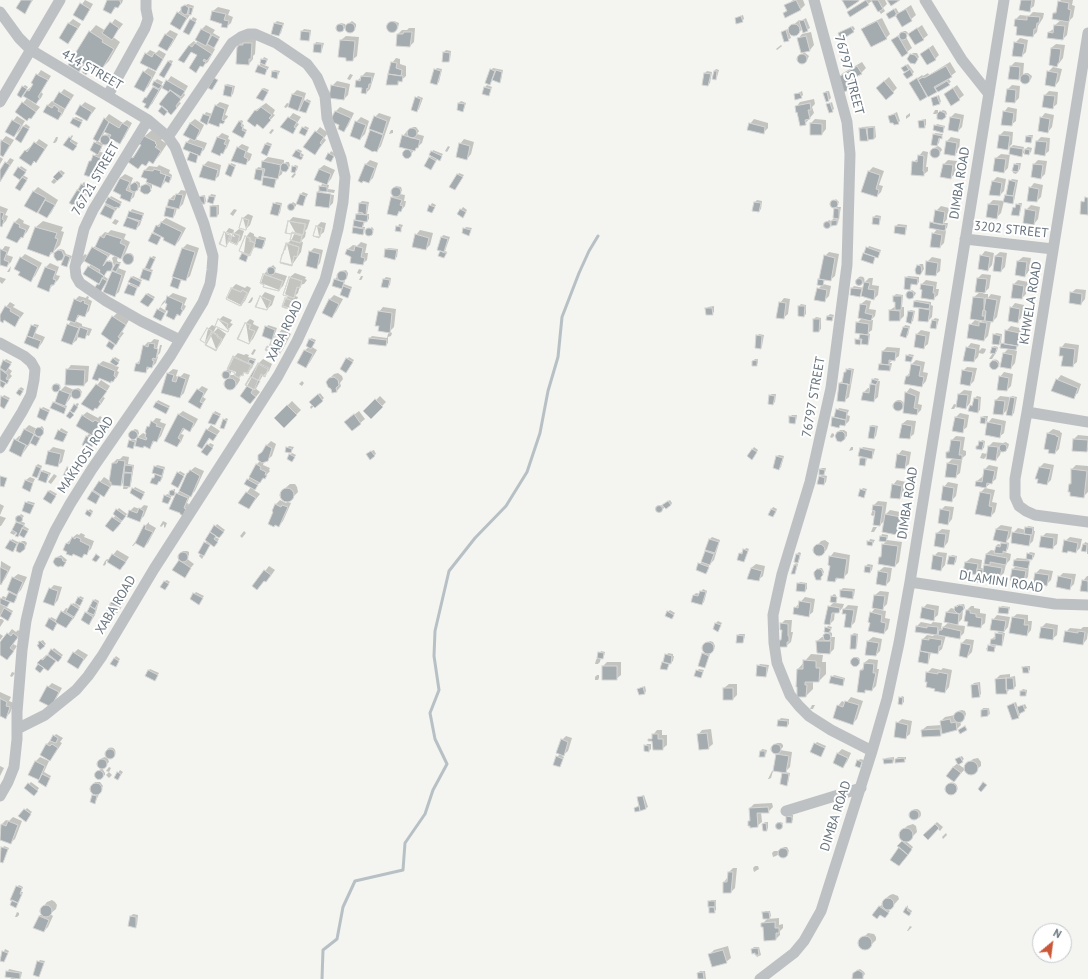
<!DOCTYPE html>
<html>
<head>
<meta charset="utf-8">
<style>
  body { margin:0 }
  #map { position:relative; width:1088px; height:979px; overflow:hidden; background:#f4f4f0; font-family:"PT Sans",sans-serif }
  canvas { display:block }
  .north { position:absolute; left:1032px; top:923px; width:40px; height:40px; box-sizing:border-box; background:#fff; border:1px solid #c2c7cb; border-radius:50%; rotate:29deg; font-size:11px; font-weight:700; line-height:16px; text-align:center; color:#67747e }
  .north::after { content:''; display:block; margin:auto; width:14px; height:18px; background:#cb5739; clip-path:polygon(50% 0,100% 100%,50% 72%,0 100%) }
</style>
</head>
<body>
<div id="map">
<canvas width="1088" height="979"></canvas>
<div class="north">N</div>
</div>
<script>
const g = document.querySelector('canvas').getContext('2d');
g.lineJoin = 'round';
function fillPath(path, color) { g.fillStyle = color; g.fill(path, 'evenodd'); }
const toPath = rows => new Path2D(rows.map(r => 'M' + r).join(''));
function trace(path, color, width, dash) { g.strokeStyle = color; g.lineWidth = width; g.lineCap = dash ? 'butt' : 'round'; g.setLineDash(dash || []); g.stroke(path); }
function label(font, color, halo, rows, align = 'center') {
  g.font = font + ' "PT Sans",sans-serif'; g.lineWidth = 4; g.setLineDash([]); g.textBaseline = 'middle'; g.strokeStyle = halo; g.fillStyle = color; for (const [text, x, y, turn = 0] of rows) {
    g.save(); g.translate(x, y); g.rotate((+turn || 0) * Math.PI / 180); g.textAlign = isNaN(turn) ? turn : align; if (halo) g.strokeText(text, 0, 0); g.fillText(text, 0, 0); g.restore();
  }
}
fillPath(toPath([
  [22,0,33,0,25,12],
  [85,0,93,4,87,15,82,19,75,14],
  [109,0,123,0,122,3,118,7,117,6,111,13],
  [793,0,803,0,805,5,801,9,786,16,784,13,788,9,786,6],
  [866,0,885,0,887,4,883,8,885,11,881,14,872,1,851,16,849,12,853,8],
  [1022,0,1035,0,1034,6,1029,10],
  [1061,0,1073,0,1072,5,1075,6,1073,17,1068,22,1069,22,1067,35,1063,39,1049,32,1055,28,1055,25,1061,20,1054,13,1058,10,1059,2],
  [188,4,194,6,192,12,180,29,178,13,184,6],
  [911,5,916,15,903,26,896,14,887,14,896,8,899,13],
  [218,7,230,10,228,15,233,17,231,23,226,27,213,11],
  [1033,12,1044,13,1043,18,1038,26,1037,32,1033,36,1018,26,1016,19,1020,15,1029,16],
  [743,15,744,19,742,21,736,18],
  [193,17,197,19,189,34,185,31],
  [806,18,810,28,804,32,803,29,795,35,792,35,789,31,790,28,799,20,801,21],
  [882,18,890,34,886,38,862,30,867,25],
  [73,19,81,24,72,38,68,43,60,38,69,23],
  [115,19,123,24,113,37,120,42,109,61,102,68,90,67,88,72,83,72,88,66,85,64,79,71,90,32,96,25,106,31],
  [277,21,284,23,281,33,279,35,272,33,275,23],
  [352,21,356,24,356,27,350,32,345,28,341,31,338,30,337,27,341,23,345,24,346,26],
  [394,21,399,23,398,28,392,32,388,28,389,24],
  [206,25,215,30,213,33,220,37,213,48,215,49,208,62,203,66,201,65,196,72,198,55,192,51,183,62,180,60,189,45,194,41,196,43,198,41,202,29],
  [922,25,928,35,923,39,909,34],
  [853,26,855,29,853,31,841,32],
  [409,28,415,28,414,42,410,46,398,34,402,30,407,30],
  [304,29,311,30,310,38,308,40,302,31],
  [788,29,791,38,785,41,782,32],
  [170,30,178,34,171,46,167,50,159,46,166,34],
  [904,31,906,31,908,33,906,37,912,48,902,56,893,40],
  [811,32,814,45,810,50,801,52,798,39,802,34],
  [346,36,359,37,357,56,352,60,347,57,340,56,341,40],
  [1020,38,1028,40,1026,52,1022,56,1015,43],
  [248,39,256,39,255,54,253,56,253,59,249,64,239,46,243,41],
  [316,42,324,43,322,50,321,52,315,44],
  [1056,44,1065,45,1063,58,1057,66,1051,48],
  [781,45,782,46,777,50,776,49],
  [933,45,939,55,935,59,921,54],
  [150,50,156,53,159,50,166,54,160,65,156,69,146,54],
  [446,50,451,51,450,60,448,61,444,52],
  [804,52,809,56,806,62,802,63,799,61,799,58],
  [913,53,917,53,919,57,916,61,911,55],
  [264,57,268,59,264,65,269,67,265,74,259,66],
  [396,58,400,59,400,64,406,66,406,76,397,84,392,63],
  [170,60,173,61,166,74,168,62],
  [862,62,866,68,861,73,853,77,858,82,845,91,839,77,843,73],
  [950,62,956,72,948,78,951,82,920,100,911,83,922,75,923,76,928,73,929,75],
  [1015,62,1024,63,1023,75,1019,79,1011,66],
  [908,64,914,72,912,74,905,74,908,70,902,68],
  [1053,67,1062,69,1059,81,1055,86,1048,72],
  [148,68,156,72,148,87,143,91,144,72],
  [437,68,442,69,439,82,437,84,435,70],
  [493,68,503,70,501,80,500,82,493,79,490,84,491,70],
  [716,69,719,70,717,77,715,79,714,71],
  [41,70,51,76,41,92,43,94,41,98,36,103,32,100,32,102,40,107,31,118,23,103,28,97,23,95,23,87,25,85,28,87,25,92,32,86,33,87,34,84,32,83],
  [275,70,280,71,277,78,273,71],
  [707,71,712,72,710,83,708,85,705,73],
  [366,72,375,73,370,89,366,93,357,81],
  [1025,73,1028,73,1032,76,1031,79,1026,83,1023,83,1021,79],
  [350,74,353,75,350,80,347,79],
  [171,76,188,86,184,93,185,95,179,102,181,103,176,109,163,106,170,91,162,87,152,104,147,108,147,104,143,101,155,86,153,85,155,81,157,79,163,82,161,85,164,86],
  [889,77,897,88,893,92,881,84],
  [337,81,350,84,348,95,344,99,332,86],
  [227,84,235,86,233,94,231,96,225,86],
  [487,85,492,87,489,95,485,87],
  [957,85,964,95,959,99,945,94],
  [1012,85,1020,86,1019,98,1015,102,1008,89],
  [264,88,269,90,264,98,262,89],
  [64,89,74,95,69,103,64,108,65,109,62,115,58,119,45,111,48,105,52,101,54,102],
  [297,90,306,93,303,103,307,99,311,101,306,112,303,104,298,110,288,106,286,108,284,107,287,103,290,104,293,94],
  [802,91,803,95,801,97,795,95],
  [826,91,829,91,831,98,829,100,825,93],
  [1049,91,1058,92,1057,104,1052,108,1043,106,1045,95],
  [939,95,941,102,939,103,932,99],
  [418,96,423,98,419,109,417,111,416,98],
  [814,99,815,104,812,107,814,113,805,124,796,107,800,102],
  [461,101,466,103,463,111,459,103],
  [85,102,96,108,87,120,81,106],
  [220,102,229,105,225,115,228,116,227,118,218,126,211,119,207,124,202,120,206,112,212,114,215,106],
  [832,102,834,109,832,111,827,105],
  [266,103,275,110,273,114,275,115,263,128,257,123,248,121,256,110],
  [340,107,354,113,348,126,344,131,341,124,331,120,336,111],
  [1008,107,1017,109,1016,121,1011,125,1004,112],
  [935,110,938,110,938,113,943,110,946,111,947,114,942,119,938,118,938,113,936,114,933,114],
  [897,112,900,121,898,123,889,116],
  [293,113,301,117,297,123,299,124,293,132,282,127],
  [379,113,391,117,381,146,377,151,365,146,375,117],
  [910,113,910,116,906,119,906,116],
  [955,113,964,115,962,127,958,131,951,117],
  [1045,113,1054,115,1052,127,1048,132,1041,118],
  [109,114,123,123,127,120,132,123,124,138,119,143,111,138,110,140,113,142,110,146,108,145,109,143,103,144,100,152,110,154,103,174,98,179,90,161,97,153,95,143,97,140,94,138,105,119],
  [105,131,110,134,103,135],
  [103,136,101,141,103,144,97,141],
  [17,116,25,121,20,129,26,124,30,127,21,142,21,129,14,136,13,121],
  [76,117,83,120,80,125,74,118],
  [361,117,369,121,365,134,360,139,356,122],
  [195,119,204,125,199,135,195,139,207,143,204,150,199,154,195,161,188,159,191,151,184,149,187,142,191,138,190,123],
  [754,119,768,123,768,128,763,133,750,124],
  [815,119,826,120,826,129,822,134,811,123],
  [926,119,926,125,924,127,919,122,921,120],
  [241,120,243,121,242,124,244,125,243,128,247,130,243,137,239,122],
  [937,124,945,126,943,132,935,126],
  [305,126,309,128,306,133,301,133],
  [875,126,876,137,874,139,861,140,860,129,862,127],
  [320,127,328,133,324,138,326,140,315,154,304,147],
  [413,127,416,127,419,131,417,134,424,136,422,143,414,150,410,156,407,157,404,153,409,149,403,136,407,131,409,132],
  [272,129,274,130,271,134,269,133],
  [152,130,163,138,161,140,167,144,159,156,152,163,150,161,146,165,132,158,143,145,141,144,145,136],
  [391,130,393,130,393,133,389,134],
  [1004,131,1013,132,1012,144,1007,149,1000,135],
  [222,133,229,136,228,139,230,140,227,148,219,155,218,137],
  [935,133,943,134,941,138,940,138,939,143,937,145,934,135],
  [72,135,73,136,71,139,78,143,74,148,65,144],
  [1029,135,1033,135,1032,140,1031,142,1027,136],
  [6,136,14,140,7,151,3,156,0,154,0,143],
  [56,137,58,137,57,141,55,143,53,143],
  [951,137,960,139,959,151,954,155,947,141],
  [1041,137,1050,138,1049,151,1044,155,1035,154,1037,141],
  [39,139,48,145,40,157,31,165,25,151,30,147,32,148],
  [464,139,474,142,471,154,467,159,460,144],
  [267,142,272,144,267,155,266,144],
  [242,144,249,147,247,152,252,154,250,160,245,164,237,148],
  [1013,145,1024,147,1023,151,1028,147,1032,148,1031,152,1029,154,1023,153,1021,156,1010,154,1008,168,1004,172,994,170,996,158,1001,154,1010,155,1011,147],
  [448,146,450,147,447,152,445,151],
  [938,146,941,148,942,150,937,156,933,156,932,154,933,149],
  [298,149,302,151,301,153,304,155,301,159,296,151],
  [433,150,443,154,440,159,438,158,431,169,430,158],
  [331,151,336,154,331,161,327,158],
  [923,151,928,152,926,167,928,167,928,171,923,175,913,162,919,158,919,156],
  [0,157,3,159,0,164],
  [268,157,284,160,284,164,286,162,289,162,290,166,285,171,283,170,282,174,277,178,275,185,274,187,263,184,266,176,263,175,260,179,257,169,258,167,262,168,263,161],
  [10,158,14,160,0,181,0,172],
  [370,160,378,163,373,178,369,182,366,164],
  [948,160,957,161,955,174,950,178,944,164],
  [1038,160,1047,161,1045,174,1041,178,1032,177,1034,164],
  [208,161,221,165,219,176,214,180,201,176,204,165],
  [231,163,236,165,231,175,230,165],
  [1016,163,1021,163,1020,169,1016,174,1013,173,1015,165],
  [159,165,170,170,169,173,172,175,171,180,169,181,166,181,161,187,152,183,152,188,147,193,142,187,149,182,145,170,149,166,157,167],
  [295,165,298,166,297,170,294,173,296,174,293,178,291,177,295,172,293,167],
  [324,165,335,170,331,179,327,184,319,169],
  [21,166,27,170,23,175,28,178,22,188,22,179,15,174],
  [873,167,884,171,879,185,883,186,881,192,877,196,868,172],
  [61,170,65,173,54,184,51,182],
  [459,173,464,175,455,189,450,187],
  [125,174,133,178,129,188,137,181,140,183,140,187,136,190,134,197,129,201,120,178],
  [997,177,1006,179,1004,191,1000,195,993,181],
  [1012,179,1018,180,1014,201,1012,203,1004,201,1001,213,996,218,987,216,989,204,993,200,1005,201,1010,181],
  [84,182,95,189,92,194,86,194,82,202,77,207,77,190],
  [1034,183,1043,185,1041,197,1037,201,1030,188],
  [322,184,329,185,328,189,335,190,334,193,320,191,320,193,334,195,333,203,329,207,318,192],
  [396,186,401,187,402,190,400,194,405,195,404,201,406,201,405,206,397,215,392,197,394,195,392,191],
  [38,187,58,200,51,213,47,217,26,206,34,191],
  [181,190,187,191,183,204,179,208,177,208,175,215,173,217,167,207,169,206,170,199,174,195,176,196],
  [303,192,308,194,302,205,301,194],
  [211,194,216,195,213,203,208,201],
  [205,195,206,201,205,203,199,198,200,196],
  [111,196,122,202,110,218,105,205],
  [836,199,839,202,836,207,841,207,838,223,837,224,830,225,827,228,825,225,827,222,829,220,831,221,835,217,835,208,831,205],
  [757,200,762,201,761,209,759,211,755,202],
  [362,201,369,202,367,214,369,214,369,219,367,221,365,221,363,227,365,227,364,232,363,234,353,232,357,214,360,211,360,203],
  [276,202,282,203,280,213,278,215,274,204],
  [293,202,296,204,296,206,292,209,290,209,289,206],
  [432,203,436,205,432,212,428,210],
  [1019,203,1022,203,1020,213,1018,215,1014,208],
  [213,205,219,205,219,214,217,216,211,206],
  [1031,205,1040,207,1038,219,1034,224,1026,210],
  [0,206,8,209,5,215,8,216,6,221,1,226,0,225],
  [941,206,949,208,947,219,944,223,948,223,947,228,944,230,946,231,944,243,940,247,933,234,938,228,931,223,935,221,936,211],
  [463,207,467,210,465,214,458,214],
  [132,209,144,213,140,225,136,229,127,218],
  [234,209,237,210,233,216,230,214],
  [248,214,253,216,250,225,246,229,243,218],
  [876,215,881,216,880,222,878,224,874,217],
  [293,217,310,220,307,229,305,231,306,232,305,237,300,242,303,242,301,252,292,265,287,244,292,239,295,232,289,221],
  [19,218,24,221,23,223,30,226,27,232,17,242,14,223],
  [166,218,186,228,179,241,175,245,162,236,158,242,150,241,157,226],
  [115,219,119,221,116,225,112,223],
  [43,221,63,227,61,231,64,232,60,245,49,256,36,227],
  [321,222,326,223,324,232,319,236,317,226],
  [399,224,403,225,400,231,397,230],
  [898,224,907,225,906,232,904,234,895,232,896,226],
  [372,227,374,230,368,235,366,233,366,231],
  [466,227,472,228,469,234,464,229],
  [229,228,234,230,233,234,226,232],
  [239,229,244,231,241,240,236,244,230,241,226,245,225,233,226,232,226,234,235,237,233,234],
  [111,230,126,234,124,239,130,242,125,254,121,258,118,257,117,260,118,262,121,262,118,268,126,271,119,292,114,296,113,271,114,270,114,266,112,258,116,255,111,253,104,264,110,260,113,267,110,270,108,270,104,276,108,279,100,292,97,285,99,283,84,274,91,264,85,260,81,265,79,264,83,256,85,254,88,256,93,248,98,244,101,236,105,232,108,233],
  [420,230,433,233,430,245,426,249,416,235],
  [250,232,254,234,254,236,258,238,259,236,266,238,264,246,262,248,255,246,245,261,242,254,244,252,246,237],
  [443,235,450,237,445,251,447,252,444,257,440,255,441,250,442,237],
  [361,242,367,244,365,253,368,253,367,260,362,264,352,256,347,254,348,249,353,245,357,246],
  [187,244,199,248,190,276,185,280,182,279,178,288,171,285,183,248],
  [5,246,10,247,7,255,13,257,11,262,7,266,0,264,0,253],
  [869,246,881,250,879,255,876,256,873,263,862,259],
  [314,248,323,250,320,263,316,268,310,252],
  [388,248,398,249,397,257,395,258,386,250],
  [60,249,64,250,66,254,72,256,67,266,64,259,57,260,55,253],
  [985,251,994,253,992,265,988,270,981,256],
  [829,252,839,254,835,276,830,280,825,279,823,284,831,286,829,296,824,301,818,289,822,285,819,280,825,256],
  [1000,252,1007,253,1005,267,1001,271,995,256],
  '124 258a5 5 0 1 1 10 0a5 5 0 1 1-10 0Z',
  [25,254,42,263,35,276,30,280,21,271,21,258],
  [153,256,156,257,150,269,153,270,148,280,141,277,144,269],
  [932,257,941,259,940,271,935,275,927,262],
  [1023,257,1031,258,1029,271,1025,276,1018,261],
  [50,263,59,267,56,275,60,276,58,280,48,290,38,286,46,267],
  [920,264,923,264,924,269,922,272,918,266],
  [273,265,276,268,274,272,287,276,283,286,279,290,261,283,264,274],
  [11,266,10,271,9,272,7,272],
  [359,269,362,270,360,274,357,273],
  [346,270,348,273,348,275,343,280,345,280,344,284,352,287,348,297,344,288,333,285,335,279,337,277,339,278,339,273,342,271],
  [295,273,306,277,305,279,307,280,304,284,303,284,300,286,298,293,295,296,298,297,295,304,291,308,283,306,286,298,289,296,285,294,290,277],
  [982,274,991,275,989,288,983,294,988,294,988,298,991,294,1001,296,997,317,993,321,991,321,988,336,984,340,970,325,975,320,981,322,983,320,971,318,974,297,980,292,978,278],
  [133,276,142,280,133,295,129,285,131,283,131,278],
  [361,276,363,276,362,279,361,280,359,280],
  [908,276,919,277,919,282,917,284,912,283,911,287,909,289,906,278],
  '857.5 280a3.5 3.5 0 1 1 7 0a3.5 3.5 0 1 1-7 0Z',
  [0,277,6,279,2,284,0,282],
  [386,277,391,278,390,285,388,287,384,279],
  [869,278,873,278,872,285,879,286,878,295,874,299,861,295,860,296,851,295,852,288,854,286,864,288,865,282],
  [926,280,937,282,936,289,939,289,938,295,933,299,924,289,922,284],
  [1018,280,1028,282,1026,294,1022,298,1014,284],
  [236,284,245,288,247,286,251,288,245,301,241,305,227,298,232,288],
  [1076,289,1086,290,1085,299,1081,304,1071,293],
  [912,290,916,293,915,295,913,297,909,298,908,293],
  [265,292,275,296,272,305,267,309,261,297],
  [148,293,155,297,150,304,147,294],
  [173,293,187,298,184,305,186,306,184,310,174,318,170,311,167,310,161,320,154,317,163,302,165,300,167,301,168,297],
  [165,302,169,303,166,311,160,307],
  [896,294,903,295,902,307,904,307,904,316,900,320,890,310,896,306,896,301,894,296],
  [334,295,343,299,336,312,332,316,324,312,330,299],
  [79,296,86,298,87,296,89,297,88,299,92,301,89,311,84,316,81,314,75,321,82,324,82,326,92,329,89,336,87,335,85,338,78,336,77,340,72,344,68,325,72,320,75,300],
  [252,297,253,298,252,301,250,303,248,303],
  [784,298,790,299,788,314,783,318,780,303],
  [866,300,871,301,869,309,876,310,875,316,871,320,873,320,872,330,868,333,870,334,869,342,867,344,864,340,860,344,856,340,860,338,862,333,857,323,862,318,861,304],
  [916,300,931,302,931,305,933,306,932,317,928,321,920,309,922,307,914,302],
  [10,302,15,305,13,307,24,313,15,325,5,319,3,321,0,320,0,317,6,307],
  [1015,303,1024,305,1022,317,1018,321,1011,308],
  [801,304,806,305,806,314,804,316,799,306],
  [714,306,714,312,712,314,706,309,708,307],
  [383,307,396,309,394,327,389,332,380,325,379,312],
  [911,310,915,311,913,321,911,322,909,311],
  [117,313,129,320,122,332,124,333,113,347,110,342,112,340,113,317],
  [830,314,834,315,832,320,828,316],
  [223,316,232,320,230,323,233,324,228,330,219,320],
  [816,317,821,318,821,329,819,331,814,319],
  [935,318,939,319,937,326,936,328,933,320],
  [250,319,254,321,253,324,259,327,253,339,249,343,246,323],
  [34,324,39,325,35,333,45,337,42,343,38,348,25,342],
  [212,325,216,327,213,333,218,328,226,334,220,345,216,349,211,336,205,342,208,329],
  [268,325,277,328,273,339,263,335],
  [905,325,910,326,908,335,906,337,904,327],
  [1011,326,1024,329,1022,341,1014,350,1017,351,1015,363,1011,368,1003,354,1009,348,1002,344,1005,342,1006,331],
  [282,329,291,334,282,351,277,355,268,347],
  [921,330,930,332,928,344,923,348,917,334],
  [390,332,392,333,391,336,388,337,388,343,386,345,370,343,370,338,372,336,387,338,388,334],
  [996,333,1002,334,1001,343,999,344,994,335],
  [759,334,764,335,762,346,761,348,757,336],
  [311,338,316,340,312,347,317,350,310,362,306,367,299,363,305,350,309,347,310,340],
  [154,339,159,340,155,357,158,354,160,345,162,345,160,353,157,356,158,357,156,363,152,367,150,367,145,372,137,363,141,359,144,346,148,342,151,342],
  [971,343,980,345,979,351,982,348,986,349,985,352,983,354,979,353,978,357,974,361,967,348],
  [1065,343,1079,345,1077,362,1072,366,1064,356,1061,348],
  [994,346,998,347,997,351,992,359,989,359,993,353,992,348],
  [887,347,900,348,899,356,889,363,892,363,891,368,890,370,880,364,882,362,883,351],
  [254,349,256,350,253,355,251,354],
  [238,353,244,355,246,354,249,355,248,357,256,359,252,368,247,373,245,372,242,375,239,377,240,380,237,385,232,389,229,390,226,388,225,383,228,378,224,377,223,376,224,373,228,369,234,357],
  [231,370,236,372,235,375,229,375,231,373],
  [909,354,914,355,911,361,907,356],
  [115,357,120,360,115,366,119,367,117,371,119,372,117,377,113,381,100,378,98,380,98,365,103,361,115,365,113,359],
  [349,357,354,360,348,370,347,359],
  [6,359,12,362,8,368,12,371,10,374,12,376,6,383,0,385,0,367],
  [263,359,272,364,269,371,264,375,263,375,258,384,255,388,260,392,255,398,242,396,259,363],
  [755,359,758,359,758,363,756,365,753,361],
  '990.5 364a4.5 4.5 0 1 1 9 0a4.5 4.5 0 1 1-9 0Z',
  [916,360,925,362,923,372,928,373,926,381,922,386,907,376,910,372,912,364],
  [71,365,89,366,88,381,84,385,66,384,67,370],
  [967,367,977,368,974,381,970,385,963,371],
  [849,368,854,369,849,397,844,401,840,383,843,380,845,372],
  [173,369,178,370,176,376,179,378,184,373,190,375,184,393,180,397,163,392,168,373],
  [1004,372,1013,374,1011,386,1007,390,1000,377],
  [338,373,342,376,343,379,340,383,341,386,337,391,332,389,329,379,334,374],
  [1061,375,1081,384,1078,393,1073,397,1057,380],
  [875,378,879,379,878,381,880,381,878,397,873,401,864,392,868,388,871,388,873,379],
  [101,380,110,386,103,397,105,398,101,404,97,408,83,404],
  [302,381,304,383,302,386,299,384],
  '53.5 387a3.5 3.5 0 1 1 7 0a3.5 3.5 0 1 1-7 0Z',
  [65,386,74,390,78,388,80,389,82,392,77,399,73,397,72,395,69,400,65,405,67,406,64,413,54,403,60,391],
  [202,386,208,389,203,397,206,399,200,407,198,390],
  [21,387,24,389,22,393,19,389],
  [910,388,920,392,918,404,922,405,921,410,917,414,906,393],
  [964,390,972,391,970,403,966,408,956,406,954,409,951,409,954,404,958,405,959,394],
  [320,393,324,398,315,407,314,406,311,409,310,407,313,404,311,402],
  [772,394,776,394,775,402,773,404,770,395],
  [4,395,10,398,4,408,0,405,0,400],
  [380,396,386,402,371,417,365,411],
  [977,396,981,397,980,410,978,412,970,406,974,404,975,398],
  [1000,396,1009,397,1009,399,1012,396,1017,397,1014,413,1012,415,1009,408,1003,414,996,400],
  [158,400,170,406,166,413,154,407],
  '894 405a5 5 0 1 1 10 0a5 5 0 1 1-10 0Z',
  [292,401,301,410,284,427,275,418],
  [77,403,79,404,70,418,67,416],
  [43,407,50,410,45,419,41,409],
  [839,408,849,410,847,415,850,416,849,421,845,425,841,425,839,427,833,418],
  [183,411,198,419,194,426,190,431,185,428,181,434,184,435,181,442,177,446,178,415],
  [215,411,221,414,215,424,214,413],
  [359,411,365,419,352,430,350,418],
  [87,412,98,418,100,416,104,419,97,430,92,436,97,438,91,448,83,444,87,436,90,433,82,416],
  [960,413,969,415,967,427,962,431,956,417],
  [792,415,797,415,796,421,795,423,790,417],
  [984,416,988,416,987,421,985,423,982,417],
  [156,418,161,419,160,422,166,424,161,436,157,441,155,440,150,448,145,446,143,447,135,445,133,448,130,441,132,439,129,435,130,432,135,429,138,430,139,433,138,436,133,439,137,441,138,437,143,433,147,435,148,427],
  [226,418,228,419,224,428,224,420],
  [992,418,1006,421,1004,433,999,437,988,423],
  [907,420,916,421,914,434,909,438,902,424],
  [29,425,37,429,42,426,44,429,42,433,39,435,41,436,38,443,36,445,31,442,21,456,15,440,19,436,21,436,25,429],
  [211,425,220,431,213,440,210,438,202,448,207,430],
  [872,425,878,426,876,436,874,438,871,426],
  [61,428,68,432,64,439,56,438],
  [1053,429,1060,431,1060,432,1062,433,1059,449,1055,453,1048,433],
  [840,430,844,430,847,432,847,436,845,438,838,432],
  [832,433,834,434,834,436,832,438,830,437],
  [1078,435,1088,436,1088,450,1087,451,1074,439],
  [956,436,965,437,963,450,966,451,966,455,960,460,962,460,960,473,955,477,948,463,953,458,947,452,950,449,952,440],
  [982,440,985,441,984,448,982,449,977,446],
  [271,441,276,444,272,456,267,460,263,462,264,462,263,465,270,468,269,470,270,471,260,482,254,490,260,494,249,508,240,502,251,487,248,480,256,465,261,460,266,446],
  [993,442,1003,443,1006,442,1007,443,1009,444,1008,448,1006,450,1001,451,1000,455,996,460,987,455,984,459,980,458,982,453,987,454,989,446],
  [210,443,214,445,209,453,203,452],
  [289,446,294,447,291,452,287,448],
  [53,447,65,450,62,462,57,466,49,451],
  [754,447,758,450,754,457,748,456],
  [851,447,853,447,853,450,849,451],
  [863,447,875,449,873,456,872,458,867,457,866,463,864,465,861,458,863,456,861,449],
  [374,450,376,454,370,458,369,452],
  [902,450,911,452,909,464,904,468,898,455],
  [292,453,296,455,292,461,290,455],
  [779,455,784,456,781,467,779,469,777,456],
  [123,456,129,457,128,464,134,465,131,484,127,489,123,489,124,482,121,485,112,484,108,491,104,496,101,494,97,500,92,492,104,477,110,481,113,463,117,459,120,459],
  [1044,463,1054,465,1051,480,1047,484,1040,467],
  [38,464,42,466,39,475,43,470,51,473,46,482,41,473,37,477,36,466],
  [157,465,165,467,162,479,157,484,153,478,156,476,157,473,155,467],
  [989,465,998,467,996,479,986,487,977,481,982,477,984,477,985,469],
  [1076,465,1088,466,1088,492,1084,496,1069,484,1072,482,1072,469],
  [70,466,77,469,72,478,68,468],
  [195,467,204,471,195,491,190,496,187,503,189,504,187,510,182,512,177,494,180,490,188,473],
  [822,468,826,468,825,472,823,475,827,476,826,482,824,484,820,477,822,474,820,469],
  [180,471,185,474,178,486,178,473],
  [54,474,57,476,51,484,48,482],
  [30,477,35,479,29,491,23,488,26,480],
  [897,480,906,482,904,494,900,498,893,485],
  [948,482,958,484,956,496,951,501,944,487],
  [290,484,295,484,297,487,298,492,288,502,291,503,283,521,279,526,275,505,280,500,286,503,288,501,284,500,281,497,281,492],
  [135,487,145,492,141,499,131,493],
  [863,488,867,489,864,496,861,490],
  [985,488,995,490,992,502,997,503,995,512,991,516,976,513,981,492],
  [174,489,175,489,175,493,172,495,168,503,165,496,167,494,171,495,170,493],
  [50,490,57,494,52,501,48,492],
  [670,500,672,503,671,505,665,503],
  [28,501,35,503,30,513,26,503],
  [878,501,887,502,885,515,890,510,905,513,901,529,897,533,885,520,880,525,876,513,873,516,871,515,874,505],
  [0,504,4,506,0,515],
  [144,505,148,506,144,516,140,520,130,511,134,507,140,509],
  [662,505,664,505,664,508,660,512,657,511,657,507],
  [945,506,954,507,952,519,948,524,941,510],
  [773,507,777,509,775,514,769,514],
  [119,508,127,514,124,518,118,527,107,526,116,515,114,514],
  [90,509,93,511,92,514,86,513],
  [21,514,24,516,20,521,25,523,24,526,29,529,26,534,20,534,18,536,19,530,14,535,10,533,18,521,17,518],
  [0,516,6,518,1,526,0,526],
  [163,521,167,523,165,528,164,527,164,524,161,527,160,526],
  [149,522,149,524,156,528,148,543,144,547,136,543,133,546,132,546,136,541,137,542,145,526],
  [217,524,225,530,221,535,217,535,215,537,219,539,216,544,211,543,202,559,199,556,201,553,200,552],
  [1001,525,1012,527,1010,537,1006,542,1009,543,1008,549,1004,552,1011,554,1010,560,1006,564,1004,573,1000,577,983,574,982,580,980,582,978,572,976,574,966,562,971,558,982,560,981,568,984,569,987,563,986,554,991,550,996,551,996,546,998,544,1002,545,1004,541,996,529],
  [1028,526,1034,527,1034,531,1035,531,1033,541,1029,545,1013,533,1018,528,1026,530],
  [873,527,877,527,874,532,871,532],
  [942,529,950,530,948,542,944,547,937,533],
  [244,531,246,533,242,538,240,536],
  [81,533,85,535,84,537,94,541,91,549,82,557,64,550,67,543,71,539,77,534,79,535],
  [1046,533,1058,534,1057,544,1052,548,1042,537],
  [882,534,888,535,887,540,902,542,899,562,895,566,880,557,882,555,883,545,886,541,880,540],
  [712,537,720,540,714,560,709,565,708,571,706,573,699,564,702,562,706,551,708,549,710,539],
  [1070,537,1082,539,1080,548,1076,552,1069,551,1067,552,1065,541],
  [12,539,20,543,22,541,25,541,27,543,26,546,20,552,17,551,18,543,12,551,11,541],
  [870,539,875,540,872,545,868,544],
  [825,540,829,543,827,549,823,554,818,555,814,550,821,541],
  [1085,542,1088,543,1088,554,1087,554,1087,549,1085,551,1084,544],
  [746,548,749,549,744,561,740,553,743,552],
  [117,550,129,557,124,565,120,569,110,561,106,561,106,564,104,566,103,565,105,561,107,559,109,560],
  [183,551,187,551,189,552,189,555,186,558,194,564,184,576,180,561,181,559,179,555],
  [799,552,801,553,799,560,796,563,798,564,796,571,794,573,794,565,797,562,795,562,797,554],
  [834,552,850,555,848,573,843,578,839,577,835,581,830,557],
  [938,552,947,553,945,565,941,570,934,556],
  [1030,552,1035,553,1034,557,1032,559,1030,556,1028,566,1029,566,1028,577,1024,581,1011,579,1013,569,1016,566,1015,560,1017,558,1027,559,1028,554],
  [61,555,67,560,63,566,56,558],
  [952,555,957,556,956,562,954,564,950,557],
  [1,561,11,567,5,579,0,584],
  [756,564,765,566,763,576,758,580,751,568],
  [868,564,873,565,872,570,870,572,865,571,866,566],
  [269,566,275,570,270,577,266,581,265,580,254,585],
  [884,567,892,568,890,581,886,585,879,571],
  [820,568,822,568,824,572,820,579,815,572],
  [1040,569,1053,571,1051,580,1047,584,1036,573],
  [1063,573,1076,574,1074,584,1070,588,1059,577],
  [18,574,27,577,21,590,18,593,16,600,14,602,10,601,6,607,13,611,9,618,1,616,0,617,0,600,3,596,7,598,12,590,13,578],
  [1087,576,1088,576,1088,591,1083,581],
  [167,580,170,582,165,589,165,581],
  [800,582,807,583,807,589,805,591,798,584],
  [54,585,62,587,58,600,54,605,50,589],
  [843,588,855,589,854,596,852,597,841,590],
  [703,589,707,591,704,602,702,604,693,601,694,595,696,593,700,594],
  [880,591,889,592,887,604,881,610,886,611,885,618,890,619,888,629,884,633,871,613,876,607,873,607,875,595],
  [196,592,204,596,199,603,194,594],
  [834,594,836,595,835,601,836,601,835,603,844,604,843,607,839,612,835,611,834,620,830,624,829,607,834,602,832,596],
  [80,596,84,598,78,606,80,607,74,618,66,627,58,622,53,629,50,619,51,617,57,620,66,608,69,609,73,603,75,604],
  [116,597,124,601,119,610,117,612,115,611,111,616,106,613],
  [805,597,815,599,813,612,808,616,795,608],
  [95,599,99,601,95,615,89,624,86,613,88,612],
  [927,604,939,606,938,615,933,619,923,608],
  [964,604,965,608,963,610,962,619,956,625,965,626,964,633,959,638,946,635,942,649,937,653,931,652,929,661,927,663,919,662,923,639,927,635,933,636,935,634,917,626,921,622,931,624,933,622,942,623,941,629,949,622,947,612,951,608,955,609,957,605],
  [848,605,858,606,855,622,851,626,847,613,843,613,844,609],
  [971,606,974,606,974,608,980,609,980,613,986,614,985,623,980,627,969,621,967,610],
  [1002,606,1010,607,1009,611,1008,613,1000,608],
  [670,610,675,613,673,616,668,612],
  [1017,614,1028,615,1028,621,1032,621,1031,630,1027,635,1012,618],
  [997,615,1010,617,1008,627,1003,633,1005,633,1003,643,1001,644,996,644,995,649,994,651,986,649,988,646,991,644,992,639,994,637,996,637,996,634,1000,631,993,620],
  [0,619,2,619,4,621,0,627],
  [785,620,792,620,791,632,793,632,791,642,786,646,780,640,782,639,783,629,781,624],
  [718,621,722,623,718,630,716,623],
  [1046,623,1058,625,1057,635,1052,639,1042,627],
  [828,626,832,627,830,632,832,633,832,636,831,637,835,637,834,649,830,653,817,641,822,637,824,637,829,632,826,628],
  [1083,627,1088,627,1088,632,1087,639,1083,644,1066,632,1070,628,1081,629],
  [12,629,16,632,18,630,22,633,13,644,17,646,11,655,0,654,0,644],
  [854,633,858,634,857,646,855,648,852,635],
  [0,634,3,636,0,640],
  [739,634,745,634,744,640,743,642,738,636],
  [873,637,882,639,880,651,876,655,868,641],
  [966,639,974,640,972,652,967,657,962,643],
  [43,640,46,644,40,648,39,642],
  [710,641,713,642,715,646,714,649,708,653,710,654,706,665,704,667,703,654,704,652,703,649,703,646],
  [54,648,63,655,59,659,57,660,48,670,44,667,36,669,42,659,46,655,47,656],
  [78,649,88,655,78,668,74,653],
  [601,651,605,652,604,656,603,657,601,657,600,662,598,664,595,664,596,660],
  [668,653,673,654,673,656,674,656,673,661,670,663,667,669,661,668],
  [811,654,823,655,822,662,826,662,826,674,819,681,813,681,813,689,806,696,798,669],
  [116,656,120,659,117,664,111,663],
  '852 661a4 4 0 1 1 8 0a4 4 0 1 1-8 0Z',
  [869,659,878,660,877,669,879,669,876,686,872,690,867,689,864,692,858,691,861,670,864,667,864,663],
  [607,662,621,662,621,675,616,679,603,666],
  [760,664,769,665,767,674,765,676,758,666],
  [1025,666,1030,666,1030,670,1028,672,1023,668],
  [932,668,941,670,943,668,952,670,949,687,945,692,936,688,927,673],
  [150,669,159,673,155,680,149,670],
  [699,669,704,670,701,677,697,671],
  [12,672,15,673,12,677,10,676],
  [1010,674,1010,677,1015,676,1016,686,1014,688,1011,688,1006,693,996,679,1000,675],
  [597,675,599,675,599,678,598,680,595,680,595,677],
  [834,675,845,678,844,683,842,685,832,677],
  [980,682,981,694,979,696,973,697,972,685,974,683],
  [52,683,62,688,55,701,48,687],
  [729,684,737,684,737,695,733,699,724,688],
  [645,686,646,691,645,693,639,689],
  [1023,689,1027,690,1027,693,1025,695,1021,691],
  [0,692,11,697,9,701,14,703,10,713,6,717,1,715,0,717],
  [902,696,904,697,904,702,902,704,900,698],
  [851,697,863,701,857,719,853,723,838,706,842,701,846,703],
  [1016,702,1018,708,1025,704,1027,708,1019,713,1020,715,1018,717,1008,706],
  [812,705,815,705,813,709,810,709],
  [983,708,989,708,990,714,988,715,982,710],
  [962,710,965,711,966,714,965,717,960,721,961,725,957,729,943,732,940,735,922,730,927,726,942,725,941,721,945,717,955,715,958,711],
  [781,718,789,719,789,724,787,726,779,720],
  [902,719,912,721,910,734,905,738,897,723],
  [711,729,713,744,708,748,698,735,702,730],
  [657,730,662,730,662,735,667,735,667,745,662,749,653,735],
  [56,734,63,738,60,742,62,743,54,755,50,760,41,754,47,744],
  [566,736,572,738,568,751,562,756,564,757,560,766,557,757,560,754,562,740],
  [817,742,826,746,822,754,815,744],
  [777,743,781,743,783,745,783,747,780,750,792,752,790,767,785,772,790,773,788,783,786,784,783,774,785,771,777,755,779,753,774,752,773,747],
  [647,744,651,744,651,749,649,751,645,746],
  '106.5 752a4.5 4.5 0 1 1 9 0a4.5 4.5 0 1 1-9 0Z',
  [762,749,767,750,766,754,764,756,761,751],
  [842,749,851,753,847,762,843,766,838,753],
  [962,756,964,759,958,764,965,769,954,781,953,767,958,763,958,758],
  [40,757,49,761,44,772,51,776,46,785,42,775,38,779,29,774,36,761],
  [105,757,108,759,109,762,102,768,105,773,105,775,100,778,98,778,96,776,97,772,102,768,98,765,98,763,102,758],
  [894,757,894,760,893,762,884,760,886,758],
  [898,757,906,757,906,759,904,761,896,759],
  [978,758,981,762,981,766,971,773,968,773,966,770,966,766,973,759],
  [860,759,864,760,860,767,858,761],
  [0,766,4,768,0,776],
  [109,767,111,768,109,772,106,771],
  [120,770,123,772,118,779,115,778],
  [772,771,773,771,771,778,769,779,768,779],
  [109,772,112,775,109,778,106,775],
  [31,782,39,788,34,795,25,788],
  [95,782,100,782,103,786,100,792,95,793,92,792,91,787],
  '946.5 788a5.5 5.5 0 1 1 11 0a5.5 5.5 0 1 1-11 0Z',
  [95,793,99,794,95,803,93,795],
  [644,795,648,807,646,808,635,808,640,805,638,798],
  [772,803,773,807,768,812,761,812,762,822,757,826,749,821,750,819,750,808,754,804],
  [27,808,32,812,27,818,20,816],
  '911 814a5 5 0 1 1 10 0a5 5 0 1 1-10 0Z',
  [789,815,793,815,793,820,791,822,787,817],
  [13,817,22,821,15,839,10,843,0,838,1,835,0,834,0,831,2,824,6,820,9,821],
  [765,822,768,822,768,828,767,830,763,824],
  [780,822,783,823,780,828,776,826],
  [937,822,943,827,940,831,937,828,924,835],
  [913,824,916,826,917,832,907,842,913,847,903,861,901,847,899,846,904,840,901,838,900,834,907,826],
  [946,833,947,835,943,839,942,837],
  [4,846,9,848,2,861,0,860,0,853],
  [784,847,787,847,789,851,786,856,782,857,780,853,776,856,773,857,772,853,774,851,778,851,778,853],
  [755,866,758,866,759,869,754,872,753,868],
  [733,868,737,868,735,888,731,892,724,882,728,877,729,872],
  [19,885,23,887,21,892,23,892,16,907,17,887],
  [893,894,898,896,899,899,892,907,887,909,890,911,886,915,880,914,873,915,880,906,882,905,883,905,885,899,890,895],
  [52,900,55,902,57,905,56,909,50,914,53,916,48,927,44,931,35,927,39,916,42,914,41,910,43,907,47,902],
  [711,900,716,900,716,910,714,912,709,902],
  [908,905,908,908,912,911,911,913,904,912],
  [765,911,770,911,771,916,768,919,779,918,779,925,783,924,783,928,780,931,780,935,776,939,762,924,768,918,763,913],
  [17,912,19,913,19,915,17,917,15,917],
  [133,914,138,915,137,925,135,927,131,916],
  [910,926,912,927,908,931,907,931],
  [868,933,874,934,876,937,876,940,868,948,865,948,860,945,861,940],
  [728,946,731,958,726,962,710,954,714,950],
  [754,947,759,947,761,955,757,957,752,949],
  [5,949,9,951,4,961,0,960],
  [40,960,45,961,39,976,38,962],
  [9,969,22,972,21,977,19,979,11,979,11,977,6,976],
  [860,969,864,972,865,974,861,979,854,979,855,972],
  [700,971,705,971,706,979,699,979,698,973]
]), '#0003');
trace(toPath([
  [322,979,323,950,337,939,343,907,355,881,403,870,405,843,425,814,433,790,447,764,435,739,430,713,439,690,434,656,435,631,449,571,475,538,506,506,527,472,540,433,548,391,558,357,562,317,579,273,589,251,598,236]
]), '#b7c0c4', 3);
const building = toPath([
  [21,0,32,0,25,14,16,8,21,0],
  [107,0,120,0,120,2,121,3,118,8,115,7,111,14,103,10,107,0],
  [796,0,801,10,785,18,783,13,787,11,784,5,796,0],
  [842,0,859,0,859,1,847,9,842,0],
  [866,0,869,5,850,17,847,12,866,0],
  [871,0,878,0,883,9,878,12,871,0],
  [887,0,900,0,891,6,887,0],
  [1021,0,1032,0,1030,12,1019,10,1021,0],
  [1058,1,1069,3,1068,9,1071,10,1069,22,1052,19,1053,13,1056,13,1058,1],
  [80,3,90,9,83,21,73,15,80,3],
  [185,5,189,8,189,13,185,15,181,12,181,7,185,5],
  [189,7,193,8,191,15,187,14,189,7],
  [894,9,897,15,889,19,886,14,894,9],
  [906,9,912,21,902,27,895,15,906,9],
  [212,11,226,14,224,20,229,21,227,28,221,27,222,24,210,20,212,11],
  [177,12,187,18,180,30,170,24,177,12],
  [741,16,743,22,736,24,735,18,741,16],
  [1027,16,1040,17,1039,23,1037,23,1036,29,1034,29,1033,37,1016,35,1017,27,1014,26,1015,19,1027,20,1027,16],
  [190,19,196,22,189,35,183,32,190,19],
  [804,20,808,31,803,33,799,21,804,20],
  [877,21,887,39,871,47,861,29,877,21],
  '386.5 27a5.5 5.5 0 1 1 11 0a5.5 5.5 0 1 1-11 0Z',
  [110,22,119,28,112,40,102,33,110,22],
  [68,23,78,28,68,44,59,38,68,23],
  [274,23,283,25,279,36,271,34,274,23],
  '345 28a5 5 0 1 1 10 0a5 5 0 1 1-10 0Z',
  '788 30a6 6 0 1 1 12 0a6 6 0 1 1-12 0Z',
  '336 28a4 4 0 1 1 8 0a4 4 0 1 1-8 0Z',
  [1054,25,1065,26,1063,40,1047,38,1048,32,1053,33,1054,25],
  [851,27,854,32,841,40,838,33,851,27],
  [917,28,924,40,915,45,908,34,917,28],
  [201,29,211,34,206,46,195,40,201,29],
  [786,30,789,41,784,42,781,32,786,30],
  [89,31,103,40,102,42,114,49,102,69,100,68,97,72,83,64,79,72,68,65,89,31],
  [301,31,310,32,309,41,300,40,301,31],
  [404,32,412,32,410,47,396,46,397,34,403,34,404,32],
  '899 36a4 4 0 1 1 8 0a4 4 0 1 1-8 0Z',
  [165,34,174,39,167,51,158,46,165,34],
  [212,35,219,39,214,48,207,44,212,35],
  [806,36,810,51,801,53,797,38,806,36],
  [898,36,908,53,902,57,891,40,898,36],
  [340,40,355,41,353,61,346,61,346,58,338,57,340,40],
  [1014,42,1025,44,1022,57,1012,56,1014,42],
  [195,43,212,54,207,61,204,59,203,61,206,62,203,67,200,66,196,73,189,68,197,55,191,52,184,63,178,60,189,45,192,47,195,43],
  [243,43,252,43,251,59,249,59,249,65,236,64,237,47,238,47,238,45,243,45,243,43],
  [314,44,322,44,321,53,313,52,314,44],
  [929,48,936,60,927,65,920,54,929,48],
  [1051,48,1061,49,1059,63,1058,63,1057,67,1049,65,1051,48],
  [443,52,450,53,449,62,442,62,443,52],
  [145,53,152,57,154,53,163,59,156,71,140,63,145,53],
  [910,54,915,55,918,59,915,64,910,63,907,59,910,54],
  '797 59a5 5 0 1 1 10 0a5 5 0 1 1-10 0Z',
  [261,59,267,60,265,65,260,63,261,59],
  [168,61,172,64,164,78,159,75,168,61],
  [391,62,397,63,396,68,402,70,401,76,388,74,391,62],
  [258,65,267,69,265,75,255,72,258,65],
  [906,65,909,70,904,72,901,68,906,65],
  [857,66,862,74,849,80,845,73,857,66],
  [946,66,952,77,934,87,937,92,928,97,918,80,923,77,924,78,946,66],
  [1010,66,1020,67,1019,80,1008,79,1010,66],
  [84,68,89,70,86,75,82,72,84,68],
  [434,69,441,71,437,85,430,83,434,69],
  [490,69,495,71,490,85,485,83,490,69],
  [910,69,913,75,907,79,903,74,910,69],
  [496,70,502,72,500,83,492,80,496,70],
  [143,71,152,77,144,92,134,87,143,71],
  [272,71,278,72,277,79,271,77,272,71],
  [714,71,717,71,716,80,712,79,714,71],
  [1047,71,1058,73,1055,87,1045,85,1047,71],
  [704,73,711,74,708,86,702,85,704,73],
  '1020 79a5 5 0 1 1 10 0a5 5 0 1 1-10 0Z',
  [36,74,48,80,38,97,40,98,36,104,23,96,27,90,29,91,33,84,31,83,36,74],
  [388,74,403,76,402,82,398,81,398,85,386,85,388,74],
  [844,74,853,88,844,92,838,77,844,74],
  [361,76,372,77,371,84,369,84,368,89,367,88,366,94,361,93,362,88,355,87,356,80,360,81,361,76],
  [214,78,218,80,212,90,208,88,214,78],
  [917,78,927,97,920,101,909,83,917,78],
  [166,80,185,91,181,97,170,90,169,92,162,88,166,80],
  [854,80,857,85,853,87,850,82,854,80],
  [154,81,162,85,159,89,152,85,154,81],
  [884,81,894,93,886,100,876,88,884,81],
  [947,81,950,85,938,92,935,88,947,81],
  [225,85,233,87,231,97,223,95,225,85],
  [331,85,346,88,344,100,329,98,331,85],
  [22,86,27,89,21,98,17,95,22,86],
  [153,87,159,90,148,109,144,107,146,104,142,102,145,97,146,98,153,87],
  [484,87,491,89,489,96,482,94,484,87],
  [953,88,960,100,951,106,944,94,953,88],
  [262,89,268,92,263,101,256,98,262,89],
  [1007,89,1016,90,1015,103,1005,102,1007,89],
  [170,90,181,99,176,106,177,108,171,115,159,104,170,90],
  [59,92,71,99,65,109,53,102,59,92],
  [827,92,829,101,826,102,823,93,827,92],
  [800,93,802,98,795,100,794,94,800,93],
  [292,94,303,97,298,111,288,107,292,94],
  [1044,95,1055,96,1053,109,1042,107,1044,95],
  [937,96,940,104,933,106,931,98,937,96],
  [415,97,421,99,417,112,411,110,415,97],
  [304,100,310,103,306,113,299,111,304,100],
  [22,102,36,112,31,119,29,118,27,121,15,112,22,102],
  [458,103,465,104,463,112,457,110,458,103],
  [810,103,811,110,808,110,810,119,805,120,806,125,800,126,797,112,796,113,795,106,810,103],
  [830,103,833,112,829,113,826,104,830,103],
  [47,105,52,108,54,105,59,109,58,111,62,113,58,120,43,112,47,105],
  [80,105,92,112,87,121,75,114,80,105],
  [215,105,225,109,222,120,225,121,223,124,220,123,219,127,208,123,215,105],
  [162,106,168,111,164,116,158,111,162,106],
  [261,107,272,115,269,118,271,120,263,129,257,124,255,127,247,121,255,110,257,111,261,107],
  [335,111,351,118,344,132,338,129,339,125,330,121,335,111],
  [940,111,945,113,946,117,942,120,937,119,937,114,940,111],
  [1003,111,1014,113,1012,126,1001,125,1003,111],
  [203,114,210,116,207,125,200,121,203,114],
  [895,114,899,124,894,125,893,123,890,123,888,116,895,114],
  [374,116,387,121,383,134,369,129,374,116],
  [288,117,297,122,294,127,296,128,293,134,280,127,288,117],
  [950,117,961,119,958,132,948,130,950,117],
  [1040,117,1050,119,1048,133,1038,131,1040,117],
  [73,118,82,122,79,128,70,123,73,118],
  [104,118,109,122,98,142,93,139,104,118],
  [12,120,21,125,14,137,5,132,12,120],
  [924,120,925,128,919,128,918,121,924,120],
  [239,121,242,123,241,126,243,127,242,130,246,132,243,138,232,132,239,121],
  [355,121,366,125,360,140,350,136,355,121],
  [109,122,119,128,122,123,129,127,120,144,109,138,111,135,104,132,109,122],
  [190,123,200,130,195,141,183,135,190,123],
  [749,123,765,127,764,134,747,130,749,123],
  [810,123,822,124,822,135,810,135,810,123],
  [934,125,944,127,943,133,933,130,934,125],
  [23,126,29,129,21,143,15,139,23,126],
  [302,127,308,130,305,136,299,133,302,127],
  [874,127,874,139,868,140,867,128,874,127],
  [859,128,866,128,868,141,860,141,859,128],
  '407 133a5 5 0 1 1 10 0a5 5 0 1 1-10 0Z',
  [370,130,383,135,377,152,374,151,373,152,364,147,370,130],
  [315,131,324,137,320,143,322,144,315,155,303,147,315,131],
  [933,134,942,136,942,139,939,138,937,146,931,145,933,134],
  [402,135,420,140,418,148,416,148,415,151,399,147,402,135],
  [999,135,1010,136,1008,150,997,148,999,135],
  '100 140a5 5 0 1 1 10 0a5 5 0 1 1-10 0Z',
  [144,136,156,142,155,143,157,145,155,147,161,151,153,164,149,161,146,166,142,164,138,169,128,162,131,157,133,158,141,145,139,144,144,136],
  [1026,136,1032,137,1031,143,1025,142,1026,136],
  [69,137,72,139,70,141,77,146,73,151,63,145,69,137],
  [217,137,226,140,224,144,227,145,223,154,221,153,220,156,211,152,217,137],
  [1,140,10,145,3,157,0,155,1,140],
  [946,141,957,143,955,156,944,154,946,141],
  [1036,141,1047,142,1045,156,1034,154,1036,141],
  [34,142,45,149,36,163,34,161,31,166,19,158,25,150,27,152,34,142],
  [94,142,102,146,98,155,90,150,94,142],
  [186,142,203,148,200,156,183,149,186,142],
  [459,143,470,146,467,160,456,157,459,143],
  [265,144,271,146,267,156,261,153,265,144],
  [237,147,246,151,244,157,248,159,246,165,231,161,237,147],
  [1010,147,1023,149,1022,157,1009,154,1010,147],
  '930 153a5 5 0 1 1 10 0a5 5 0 1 1-10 0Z',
  [1025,149,1030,150,1029,155,1024,154,1025,149],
  '402.5 154a4.5 4.5 0 1 1 9 0a4.5 4.5 0 1 1-9 0Z',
  [296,150,301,153,300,156,303,157,301,160,292,156,296,150],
  [431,151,442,156,440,161,429,155,431,151],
  [190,152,198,155,196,163,187,160,190,152],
  [328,153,334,156,331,162,325,159,328,153],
  [93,155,100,158,101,156,106,158,99,180,84,175,89,161,91,161,93,155],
  [918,155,924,156,923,171,924,171,924,176,911,175,912,161,917,162,918,155],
  [429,157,436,161,431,170,424,166,429,157],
  [995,158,1006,159,1004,173,993,171,995,158],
  [262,161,281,165,278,179,263,176,265,169,261,168,262,161],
  [5,162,10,165,0,182,0,170,5,162],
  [283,163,287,164,289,168,286,172,281,171,280,166,283,163],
  [229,164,235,167,231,177,225,174,229,164],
  [365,164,375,168,369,183,363,181,362,183,358,181,365,164],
  [943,164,953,165,951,179,940,177,943,164],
  [1014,164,1019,165,1018,172,1012,171,1014,164],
  [1033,164,1043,165,1041,179,1031,177,1033,164],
  [203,165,218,170,215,181,199,177,203,165],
  [292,166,297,167,295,173,291,172,292,166],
  [18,167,26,172,20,180,13,175,18,167],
  [154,169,161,171,160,173,166,175,161,188,146,182,147,179,141,177,144,170,153,171,154,169],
  [256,169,263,170,261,181,254,179,256,169],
  [319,169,331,174,327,185,314,180,319,169],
  [59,171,63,176,57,181,53,177,59,171],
  [868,171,880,175,876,189,879,190,877,197,861,192,868,171],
  [457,174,463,177,455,190,449,187,457,174],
  [166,175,171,177,169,183,164,181,166,175],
  [22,177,27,180,20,191,15,188,22,177],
  [263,177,276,179,274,188,262,185,263,177],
  [120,178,130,182,126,190,133,193,130,202,120,198,121,195,113,191,120,178],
  [1009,180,1016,182,1013,196,1006,195,1009,180],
  [992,181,1002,183,1000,196,989,195,992,181],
  [135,182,138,185,138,190,134,192,130,190,130,185,135,182],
  [81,184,94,191,90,197,78,190,81,184],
  [146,184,150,186,151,191,148,194,144,194,140,191,141,186,146,184],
  [319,186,327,187,327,192,319,191,319,186],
  [1029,187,1039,189,1037,202,1027,201,1029,187],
  '391 192a5 5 0 1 1 10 0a5 5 0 1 1-10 0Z',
  [77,190,85,194,78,208,69,203,77,190],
  [33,191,46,198,37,213,24,206,33,191],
  [317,192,331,194,329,208,315,206,317,192],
  [176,194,183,195,179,209,167,206,169,199,174,200,176,194],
  [300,194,306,196,303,206,296,204,300,194],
  [1005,195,1014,196,1013,204,1003,202,1005,195],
  [204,196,205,204,202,204,202,202,198,203,197,197,204,196],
  [209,196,215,197,213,204,207,202,209,196],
  [108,197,121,204,119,208,116,207,115,208,105,203,108,197],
  [391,197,402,200,400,205,403,206,401,212,399,211,397,216,387,214,391,197],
  [1085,197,1088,198,1088,215,1080,214,1081,201,1084,202,1085,197],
  '830 204a4 4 0 1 1 8 0a4 4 0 1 1-8 0Z',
  [45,200,55,205,47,218,38,213,45,200],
  [754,202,761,203,759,212,752,211,754,202],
  [273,203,281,205,278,216,270,214,273,203],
  [359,203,367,204,366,215,363,214,363,213,358,212,359,203],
  '287.5 207a3.5 3.5 0 1 1 7 0a3.5 3.5 0 1 1-7 0Z',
  [988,204,999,205,997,219,986,217,988,204],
  [1016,204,1021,205,1019,216,1011,215,1013,207,1015,208,1016,204],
  [105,205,115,210,111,219,100,214,105,205],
  [429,205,435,207,432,213,427,211,429,205],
  [210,206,217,206,217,217,210,217,210,206],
  [166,207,175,209,173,218,164,216,166,207],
  [834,208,839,209,839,219,833,218,834,208],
  [460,209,466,212,463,218,457,214,460,209],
  [1025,209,1036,211,1034,225,1023,223,1025,209],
  [935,210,945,212,943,225,933,223,935,210],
  [129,211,143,215,141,221,127,217,129,211],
  [0,212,4,213,2,219,4,220,2,227,0,226,0,212],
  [356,214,368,215,367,222,355,220,356,214],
  [127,217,139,222,136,230,123,226,127,217],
  [873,217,880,218,879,225,872,224,873,217],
  [242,218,249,220,246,230,239,228,242,218],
  [242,218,249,220,246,230,239,228,242,218],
  [354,220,364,222,362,228,353,226,354,220],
  [837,220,837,225,831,226,831,221,837,220],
  [288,221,305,224,303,235,292,232,291,234,286,233,288,221],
  [288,221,306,224,303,235,292,232,291,234,285,233,288,221],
  '823.5 225a3.5 3.5 0 1 1 7 0a3.5 3.5 0 1 1-7 0Z',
  [14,222,20,225,19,227,26,230,23,238,21,237,17,243,6,238,14,222],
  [161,222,182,232,175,246,163,240,164,238,153,232,156,225,159,227,161,222],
  [930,222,946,225,945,231,929,228,930,222],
  [316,226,322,228,319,238,313,236,316,226],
  [316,226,322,228,320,237,313,236,316,226],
  [396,226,401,227,401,232,395,231,396,226],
  [895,226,906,227,905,235,894,233,895,226],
  [35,227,57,233,55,238,58,239,53,253,51,252,49,257,27,249,35,227],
  [353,227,364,229,363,235,352,233,353,227],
  '365 232a4 4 0 1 1 8 0a4 4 0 1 1-8 0Z',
  [463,228,471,230,469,236,462,233,463,228],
  [224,232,230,234,226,247,219,244,224,232],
  [224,232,231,235,226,247,220,244,224,232],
  [152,233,161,237,157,245,148,241,152,233],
  [233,233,240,235,237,245,230,242,233,233],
  [233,233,240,236,237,245,230,242,233,233],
  [292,233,302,236,300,243,290,240,292,233],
  [292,233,302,236,301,243,290,240,292,233],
  [932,233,942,235,940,248,930,247,932,233],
  [106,234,122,239,120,243,126,246,121,259,95,247,100,236,104,238,106,234],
  [415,234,429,238,426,250,412,247,415,234],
  [245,236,250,239,249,241,255,243,250,256,239,251,245,236],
  [245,236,251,238,250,240,255,243,250,255,239,251,245,236],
  [441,237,448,239,444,252,437,250,441,237],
  [256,238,265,240,262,249,254,247,256,238],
  [286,243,299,247,297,257,294,256,292,265,280,262,286,243],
  [287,243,299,247,297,257,294,256,292,266,280,263,282,254,283,254,284,250,285,250,287,243],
  [355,246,363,248,361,257,365,258,363,265,350,263,351,257,345,254,347,249,354,251,355,246],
  [92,247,108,256,103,266,107,261,112,262,113,266,111,271,107,271,104,276,99,272,100,270,84,261,92,247],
  [866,247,880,252,878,258,864,253,866,247],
  [182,248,195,252,186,281,172,277,182,248],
  [0,249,7,252,4,260,9,262,7,267,0,265,0,249],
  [385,249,397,250,395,260,384,257,385,249],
  [58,250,62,251,64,256,62,260,57,261,54,257,54,253,58,250],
  [309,251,320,254,317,269,306,266,309,251],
  [440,251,445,253,447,252,444,258,438,256,440,251],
  [242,253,248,256,246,262,239,259,242,253],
  [863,253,875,257,873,264,861,260,863,253],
  '122.5 259a5.5 5.5 0 1 1 11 0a5.5 5.5 0 1 1-11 0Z',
  [65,255,70,257,67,267,61,265,65,255],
  [824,255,835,258,831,281,819,279,824,255],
  [980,255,990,257,988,271,978,269,980,255],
  [995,256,1003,257,1001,272,993,271,995,256],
  [20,257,38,267,31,282,18,275,20,272,14,269,20,257],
  [150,257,155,259,150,270,145,268,150,257],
  [926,261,938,263,936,276,925,275,926,261],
  [1017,261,1027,262,1025,277,1015,275,1017,261],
  [116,263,120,264,116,272,112,270,116,263],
  [917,265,921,266,922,272,920,275,916,274,915,270,917,265],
  [88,266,104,276,99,284,83,274,88,266],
  '267 271a4 4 0 1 1 8 0a4 4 0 1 1-8 0Z',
  [45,267,56,271,53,279,56,280,54,285,51,285,49,292,37,287,45,267],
  [143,269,152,272,149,281,140,278,143,269],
  [112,271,122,275,115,297,103,292,112,271],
  '337 276a5 5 0 1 1 10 0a5 5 0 1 1-10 0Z',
  [263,274,283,281,279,291,263,287,264,285,260,283,263,274],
  [263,274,283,281,279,291,263,287,264,285,260,283,263,274],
  [131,277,141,282,139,287,128,282,131,277],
  [173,277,181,280,178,289,170,286,173,277],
  [289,277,302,281,300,288,297,287,294,298,283,295,289,277],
  [289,277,302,281,300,288,297,287,294,298,283,295,289,277],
  [905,277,918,279,917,285,911,284,910,290,904,289,905,277],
  [102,278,107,281,100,293,94,289,97,284,99,285,102,278],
  [977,278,987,279,985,293,975,292,977,278],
  '855.5 282a3.5 3.5 0 1 1 7 0a3.5 3.5 0 1 1-7 0Z',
  [334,279,344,282,342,289,332,286,334,279],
  [383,279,390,280,388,288,381,287,383,279],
  [818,279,824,280,823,286,817,285,818,279],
  [864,282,870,283,868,289,875,290,874,300,861,296,864,282],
  [128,284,137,288,134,296,124,293,128,284],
  [921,284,934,286,933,293,935,293,934,300,921,298,922,290,920,289,921,284],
  [1013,284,1024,286,1022,299,1011,298,1013,284],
  [343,286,351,289,348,298,340,295,343,286],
  [231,288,241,292,242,290,247,293,240,306,226,299,231,288],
  [231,288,241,292,242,290,248,293,241,306,226,299,231,288],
  [817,288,827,290,825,302,814,300,817,288],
  [851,288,862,289,860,297,850,295,851,288],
  '906 295a4 4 0 1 1 8 0a4 4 0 1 1-8 0Z',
  [1070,292,1082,294,1081,305,1069,303,1070,292],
  [146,294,154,299,148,307,140,302,146,294],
  [167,296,183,303,181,309,183,310,180,316,177,314,174,320,166,316,168,311,165,310,167,304,165,303,167,296],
  [260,296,271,301,267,310,255,307,260,296],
  [260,296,271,301,267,310,256,307,260,296],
  [893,296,902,296,901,310,895,310,895,302,893,302,893,296],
  [973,297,984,298,984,310,983,310,982,316,985,316,984,321,970,319,973,297],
  [285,298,294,301,291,310,282,307,285,298],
  [285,298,294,302,291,309,282,306,285,298],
  [986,298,997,300,993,322,985,321,986,311,984,310,986,298],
  [74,299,81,302,82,300,85,301,84,303,89,305,85,317,78,315,75,323,67,320,74,299],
  [329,299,339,304,332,318,322,313,329,299],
  [914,301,930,304,929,309,913,307,914,301],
  [779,302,786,303,784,319,776,318,779,302],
  [860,304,867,305,865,313,873,315,871,321,858,318,860,304],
  [5,306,11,309,10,311,20,317,15,327,4,320,3,323,0,321,0,315,5,306],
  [798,306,805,306,804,317,798,316,798,306],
  [1010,307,1020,309,1018,323,1008,321,1010,307],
  [705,308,712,308,713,315,706,315,705,308],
  [919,308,930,310,928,322,918,321,919,308],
  [157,309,165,313,161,321,153,317,157,309],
  [889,310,900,311,900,321,889,321,889,310],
  [378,311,392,313,390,333,378,331,379,326,375,326,378,311],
  [908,311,914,312,911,324,906,322,908,311],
  [112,316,126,325,118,337,120,338,116,345,101,334,112,316],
  [827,316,833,317,832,321,826,320,827,316],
  [218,319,228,324,227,327,229,329,228,332,215,326,218,319],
  [218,319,228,324,227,327,229,329,228,332,215,326,218,319],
  [813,319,820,319,819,332,813,332,813,319],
  [932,320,937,321,936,329,930,328,932,320],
  [856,322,869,324,868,335,855,333,856,322],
  [979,322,987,323,984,341,967,338,969,324,979,326,979,322],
  [245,323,251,325,249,329,255,331,249,344,238,339,245,323],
  [245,323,250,325,249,329,255,331,249,344,237,339,245,323],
  [67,324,79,328,72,345,61,341,67,324],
  [31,325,37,327,33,338,27,336,31,325],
  [265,326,275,330,272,340,262,336,265,326],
  [80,327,88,330,85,339,77,337,80,327],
  [903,327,909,328,906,338,900,336,903,327],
  [207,328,212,331,205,343,200,340,207,328],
  [207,328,212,331,205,343,200,340,207,328],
  [1005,330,1020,333,1018,346,1004,344,1005,330],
  [212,332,222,339,216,351,205,345,212,332],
  [213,332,218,335,217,337,222,340,216,350,206,345,213,332],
  [277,333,287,338,278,357,265,350,267,346,270,347,272,340,273,340,277,333],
  [277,333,287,338,284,344,279,342,278,343,273,340,277,333],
  [860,334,869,335,868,345,861,344,862,339,859,339,860,334],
  [916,334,926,336,924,349,914,347,916,334],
  [993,334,1001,336,999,345,992,344,993,334],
  [756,335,762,336,761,349,755,348,756,335],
  [27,336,41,341,38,349,24,343,27,336],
  [369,338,387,340,386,346,368,344,369,338],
  [309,339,315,342,311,349,306,346,309,339],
  [855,339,861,340,860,345,855,344,855,339],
  [109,341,115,345,112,350,106,346,109,341],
  [271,341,278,344,279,342,284,345,278,357,266,349,268,347,269,347,271,341],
  [149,343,155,344,154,348,158,349,156,359,153,358,152,360,154,361,152,368,147,367,146,373,134,371,136,363,139,364,143,345,148,347,149,343],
  [1001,343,1017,346,1016,350,1000,348,1001,343],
  [966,347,976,349,974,362,963,361,966,347],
  [992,347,997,348,995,354,990,353,992,347],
  [1060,347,1075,349,1073,367,1061,366,1063,356,1059,356,1060,347],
  [304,350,313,354,306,368,297,363,304,350],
  [882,351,896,352,895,361,889,360,889,365,881,364,882,351],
  [1003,353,1013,355,1011,369,1000,367,1003,353],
  [906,355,913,357,911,362,905,361,906,355],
  [233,356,252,365,248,374,244,372,243,376,241,375,239,378,234,375,235,373,227,369,233,356],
  [233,357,251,365,247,374,244,372,242,376,241,375,239,378,234,375,235,373,228,369,233,357],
  [113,358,119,363,116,366,110,362,113,358],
  [346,358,353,362,346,373,340,369,346,358],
  [250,359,255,361,253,365,248,362,250,359],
  [3,360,11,364,6,372,0,368,3,360],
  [757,360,757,366,752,366,752,361,757,360],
  '989.5 365a4.5 4.5 0 1 1 9 0a4.5 4.5 0 1 1-9 0Z',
  [258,363,269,368,265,376,261,374,254,390,245,385,258,363],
  [98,364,115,371,114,376,116,377,113,382,111,381,111,383,99,378,98,381,92,379,98,364],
  [258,364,268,369,265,377,261,375,259,381,252,377,258,364],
  [879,364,890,365,890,371,878,370,879,364],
  [911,364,921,366,919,376,924,377,922,387,904,384,906,376,909,376,911,364],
  [0,369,8,375,6,379,9,380,7,384,0,380,0,369],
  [66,369,85,370,84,386,65,385,66,369],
  [846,369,852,370,850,385,842,383,844,372,846,372,846,369],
  [962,370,973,372,970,386,960,384,962,370],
  '222 375a4 4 0 1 1 8 0a4 4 0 1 1-8 0Z',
  [167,373,174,375,172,381,176,382,178,376,186,379,180,398,161,393,167,373],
  [999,376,1009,378,1007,391,997,390,999,376],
  [251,377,260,381,255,390,246,385,251,377],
  [334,377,338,380,339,385,336,388,337,392,332,393,331,389,328,387,326,382,329,378,334,377],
  '224 384a6 6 0 1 1 12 0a6 6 0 1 1-12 0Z',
  [872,379,878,381,876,385,871,383,872,379],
  [1056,379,1078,388,1074,399,1051,391,1056,379],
  [0,380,6,383,3,388,0,386,0,380],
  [839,383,848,384,845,402,837,401,839,383],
  '52 388a4 4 0 1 1 8 0a4 4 0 1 1-8 0Z',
  [96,384,107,391,99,402,101,403,97,409,95,408,93,411,81,404,96,384],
  [870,384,876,385,874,402,861,400,863,392,869,393,870,384],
  [247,386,253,389,251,393,256,397,250,404,240,396,247,386],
  '71 394a5 5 0 1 1 10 0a5 5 0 1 1-10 0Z',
  [19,389,23,391,20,396,16,393,19,389],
  [197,389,204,393,200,402,203,403,200,409,188,402,197,389],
  [59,390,70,394,65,406,55,402,59,390],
  [905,392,916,396,914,408,918,409,917,415,903,413,905,392],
  [318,394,323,401,315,408,309,402,318,394],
  [958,394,968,395,966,409,956,407,958,394],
  [769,395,775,396,773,405,768,404,769,395],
  [1,396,9,400,4,409,0,406,1,396],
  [1010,397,1015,398,1012,416,1006,415,1010,397],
  [974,398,979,399,978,413,968,411,970,405,972,406,974,398],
  [375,399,383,407,371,419,363,411,375,399],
  [995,400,1005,401,1003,415,993,414,995,400],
  '893 406a5 5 0 1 1 10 0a5 5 0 1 1-10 0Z',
  [53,402,66,408,64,414,50,408,53,402],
  [156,402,169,408,166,414,153,407,156,402],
  [74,404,78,407,74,413,70,411,74,404],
  [287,405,297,415,284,428,274,418,287,405],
  [40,408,49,412,45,421,37,417,40,408],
  [836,409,847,412,846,420,834,417,836,409],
  [70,411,74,415,70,419,66,416,70,411],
  [213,413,220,416,215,425,208,423,213,413],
  [178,414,194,423,190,432,183,428,178,438,181,440,177,447,164,441,178,414],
  [354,414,361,424,352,431,344,422,354,414],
  [82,415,93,422,95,420,100,423,93,436,76,426,82,415],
  [789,416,796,417,795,424,789,423,789,416],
  [832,417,846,420,845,426,840,425,839,428,831,426,832,417],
  [955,417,965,419,963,433,952,431,955,417],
  [981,417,986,418,985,424,980,423,981,417],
  [223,419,227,421,224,429,220,428,223,419],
  [151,421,157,424,156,426,162,428,157,442,153,441,150,449,144,446,143,448,135,446,137,437,146,440,147,438,145,437,146,433,145,432,147,426,149,427,151,421],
  [987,422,1002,425,1000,438,985,435,987,422],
  [902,424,912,426,910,439,899,438,902,424],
  [870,426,876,427,874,439,868,438,870,426],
  '34.5 432a4.5 4.5 0 1 1 9 0a4.5 4.5 0 1 1-9 0Z',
  [24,429,34,434,28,446,18,441,24,429],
  [206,429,217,435,213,441,209,438,202,449,197,446,206,429],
  [58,430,67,434,63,442,54,439,58,430],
  '128.5 435a4.5 4.5 0 1 1 9 0a4.5 4.5 0 1 1-9 0Z',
  [842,431,845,434,845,439,841,442,837,441,835,436,837,432,842,431],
  [1047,433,1056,435,1056,436,1059,437,1055,454,1048,453,1049,450,1044,449,1047,433],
  [34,435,40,438,36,446,30,443,34,435],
  [86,436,95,440,91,449,82,445,86,436],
  [14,439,26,445,21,457,9,451,14,439],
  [1073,439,1088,440,1087,452,1072,451,1073,439],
  [129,440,135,442,133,449,127,447,129,440],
  [951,440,961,441,959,455,962,455,962,460,946,458,946,452,949,452,951,440],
  [979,441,984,442,982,450,976,449,976,446,978,446,979,441],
  '999 448a4 4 0 1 1 8 0a4 4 0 1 1-8 0Z',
  [207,444,213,448,207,456,201,452,207,444],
  [266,445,272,448,268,461,262,463,258,460,258,455,262,452,266,445],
  [988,446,998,447,996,461,986,459,988,446],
  [286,447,292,449,291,453,285,452,286,447],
  [860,448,873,451,872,459,858,456,860,448],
  [752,449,757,452,752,460,747,456,752,449],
  [48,451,61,454,58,467,45,464,48,451],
  [371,451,375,456,370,460,366,454,371,451],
  [289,454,295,457,292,462,287,459,289,454],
  [897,454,907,456,905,469,895,468,897,454],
  [776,456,783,458,779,470,773,468,776,456],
  [860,458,866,458,865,466,859,465,860,458],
  [118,460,125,461,121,486,111,485,111,482,109,482,112,463,117,463,118,460],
  [947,463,958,465,956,478,945,477,947,463],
  [256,464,261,467,260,469,266,472,265,475,267,475,265,479,263,478,260,483,249,477,256,464],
  [125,465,133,466,132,473,124,472,125,465],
  [36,466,41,468,37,478,32,476,36,466],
  [154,466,164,469,162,476,152,473,154,466],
  [67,467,75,470,72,479,63,476,67,467],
  [1039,467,1051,469,1047,485,1037,483,1038,479,1035,479,1039,467],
  [819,469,825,470,824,475,819,475,819,469],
  [984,469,995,471,992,484,987,483,986,488,975,486,976,481,982,482,984,469],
  [1071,469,1087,471,1084,498,1070,496,1070,492,1068,492,1069,484,1071,484,1071,469],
  [190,470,200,476,191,497,179,491,187,473,188,473,190,470],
  [41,471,49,474,46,483,38,480,41,471],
  [177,472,184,476,178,488,171,484,177,472],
  [124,473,132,473,130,487,123,486,124,473],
  [155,474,162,477,160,482,159,481,157,485,150,483,152,478,154,478,155,474],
  [0,476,7,478,4,487,0,486,0,476],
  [819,476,825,478,824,485,817,484,819,476],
  [247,479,258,485,255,490,244,484,247,479],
  [25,480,33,483,30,492,22,488,25,480],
  [99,481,110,487,104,497,93,490,99,481],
  [892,484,902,486,900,499,890,498,892,484],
  [943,486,954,488,952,502,941,500,943,486],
  '280 495a7 7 0 1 1 14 0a7 7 0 1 1-14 0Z',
  [132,488,144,494,141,500,130,493,132,488],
  [860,489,866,491,864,498,858,496,860,489],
  '169 493a3 3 0 1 1 6 0a3 3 0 1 1-6 0Z',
  [48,491,56,496,51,504,43,499,48,491],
  [92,491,100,496,96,504,87,499,92,491],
  [246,492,256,498,249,509,238,503,246,492],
  [980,492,991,494,989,506,993,507,991,517,975,514,980,492],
  [176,493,188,498,184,508,186,509,183,516,180,514,180,513,169,509,176,493],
  [164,495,171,498,168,504,162,502,164,495],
  [668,501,671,505,666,509,662,505,668,501],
  [25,502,34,505,30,514,22,511,25,502],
  [275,504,281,507,282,505,288,507,279,527,275,525,274,527,268,524,273,512,272,511,275,504],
  [873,505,883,506,880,526,873,525,875,511,872,510,873,505],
  '655.5 509a3.5 3.5 0 1 1 7 0a3.5 3.5 0 1 1-7 0Z',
  [139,508,144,511,140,522,127,517,129,510,137,513,139,508],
  [116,509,126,516,122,521,113,514,116,509],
  [771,509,776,511,773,517,768,515,771,509],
  [940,509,950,511,948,525,938,523,940,509],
  [87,510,92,513,90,517,85,514,87,510],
  [885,514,901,517,897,535,882,532,885,514],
  '15.5 519a3.5 3.5 0 1 1 7 0a3.5 3.5 0 1 1-7 0Z',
  [112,517,121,523,113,532,105,526,112,517],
  [16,522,24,525,18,537,15,536,17,533,12,530,16,522],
  [144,525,146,526,145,529,153,532,144,548,135,543,144,525],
  [214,525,224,532,219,538,210,532,214,525],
  [1025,527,1033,528,1032,535,1024,534,1025,527],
  [22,528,28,531,24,538,19,535,22,528],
  [996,529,1009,531,1006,543,993,540,996,529],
  [210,532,216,536,214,539,218,542,214,547,205,540,210,532],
  [1012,532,1031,535,1029,546,1011,543,1012,532],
  [936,533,946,534,944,548,934,546,936,533],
  [880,536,887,537,886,542,879,541,880,536],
  [1041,536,1054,538,1053,549,1039,547,1041,536],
  [72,537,75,539,76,537,81,539,80,541,90,546,87,555,84,554,82,558,73,554,72,556,66,554,67,552,63,550,66,543,69,544,72,537],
  [709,539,719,542,715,553,705,550,709,539],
  [10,540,17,544,13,552,5,548,10,540],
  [1064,540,1078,543,1076,553,1068,551,1067,553,1062,552,1064,540],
  [867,541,873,542,872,546,867,545,867,541],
  [19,542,23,543,25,545,25,549,20,553,16,551,17,546,19,542],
  [204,542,210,545,204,556,198,553,204,542],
  [1001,543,1008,544,1006,552,1003,551,1003,554,994,553,996,546,1000,547,1001,543],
  '813 550a6 6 0 1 1 12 0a6 6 0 1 1-12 0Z',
  [882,544,898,546,895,567,878,564,879,557,881,557,882,544],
  [1083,544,1087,545,1086,552,1081,551,1083,544],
  [743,549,748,551,744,562,737,560,739,553,742,554,743,549],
  [705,551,714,554,710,565,701,562,705,551],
  '178 557a5 5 0 1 1 10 0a5 5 0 1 1-10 0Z',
  [1027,553,1033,555,1032,560,1026,559,1027,553],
  [96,554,100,557,96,562,92,560,96,554],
  [112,554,126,562,120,570,107,562,112,554],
  [796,554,800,555,798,563,794,562,796,554],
  [986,554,1007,558,1006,565,990,562,990,565,984,564,986,554],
  [933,555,943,557,941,571,931,569,933,555],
  [829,556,847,559,844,579,836,578,835,582,827,581,830,566,828,565,829,556],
  [949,556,956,557,954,565,947,564,949,556],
  [58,557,62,558,63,561,66,562,63,567,61,566,58,567,55,565,53,562,55,558,58,557],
  [179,560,191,568,185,578,172,570,179,560],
  [1014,560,1030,561,1028,569,1013,566,1014,560],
  [965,562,978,564,976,575,963,572,965,562],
  [698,563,709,567,706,574,696,570,698,563],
  [794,565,797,565,795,574,791,574,794,565],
  [984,565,1002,568,1000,578,982,575,984,565],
  [865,566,871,567,870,573,864,572,865,566],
  [0,567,8,571,1,585,0,584,0,567],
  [751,568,762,571,759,581,747,579,751,568],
  [817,569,820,569,822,571,823,575,821,577,821,580,816,580,814,575,814,572,817,569],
  [977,569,983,570,981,583,975,582,977,569],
  [1012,569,1026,571,1024,582,1010,580,1012,569],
  [264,570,271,575,266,582,264,581,257,590,252,586,264,570],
  [878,571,888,573,886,586,876,584,878,571],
  [1035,573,1049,575,1047,586,1033,583,1035,573],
  [1058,576,1072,579,1070,590,1056,587,1058,576],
  [12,577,23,582,17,595,7,590,12,577],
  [1082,580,1088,581,1088,592,1080,591,1082,580],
  [164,581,169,584,165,590,160,587,164,581],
  [797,583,806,584,805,592,796,591,797,583],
  [49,588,58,591,54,606,43,602,49,588],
  [840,590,853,591,853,599,840,597,840,590],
  [700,591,706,592,702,605,691,602,693,595,698,596,700,591],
  [9,592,17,596,14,603,5,600,9,592],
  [193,593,203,598,199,605,190,599,193,593],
  [874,595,885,596,883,610,872,608,874,595],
  [831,596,837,597,836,603,830,602,831,596],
  [78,597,83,600,80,606,75,603,78,597],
  [0,598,10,602,7,607,0,604,0,598],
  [113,599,123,603,120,609,110,604,113,599],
  [93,600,98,603,95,609,90,606,93,600],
  [799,601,811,603,809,617,793,614,794,607,798,608,799,601],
  [71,604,79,609,74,617,66,612,71,604],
  [110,604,120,608,117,613,108,608,110,604],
  [959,605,963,606,964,609,960,614,957,613,954,610,955,606,957,607,959,605],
  [90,606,96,610,94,615,87,612,90,606],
  [828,606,840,608,839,613,832,613,830,625,824,624,828,606],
  [922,607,935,610,934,621,920,618,922,607],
  [999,607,1009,608,1008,614,998,613,999,607],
  [4,608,12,613,8,621,0,616,4,608],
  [108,608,114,612,111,617,105,614,108,608],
  [843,609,854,610,851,628,844,627,846,614,842,614,843,609],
  [966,610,970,610,970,613,976,614,976,617,982,618,981,628,967,626,968,622,964,621,966,610],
  [61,611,73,618,66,628,55,622,61,611],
  [667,611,674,615,672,619,665,616,667,611],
  [85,612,93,617,89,625,81,620,85,612],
  [870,612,882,615,881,622,886,623,884,634,868,631,870,623,868,622,870,612],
  [946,612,959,614,958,625,944,622,946,612],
  [1012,617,1025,619,1024,625,1029,625,1027,636,1009,633,1012,617],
  [49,618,57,623,53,631,45,626,49,618],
  [992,619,1006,621,1004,632,990,630,992,619],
  [715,623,721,625,718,632,713,629,715,623],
  [780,623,788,624,788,636,789,636,789,642,787,642,787,647,779,647,779,640,781,640,782,630,780,630,780,623],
  [916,626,927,628,927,626,938,627,937,635,915,632,916,626],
  [825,627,831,629,829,633,824,632,825,627],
  [943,627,961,631,960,639,938,635,939,630,942,630,943,627],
  [1041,627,1054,629,1053,640,1039,638,1041,627],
  [1065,631,1078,633,1078,631,1085,632,1083,645,1063,642,1065,631],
  [7,633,11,636,13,633,18,637,10,648,14,651,7,660,0,655,0,642,7,633],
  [826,633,830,634,831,639,828,641,824,640,823,635,826,633],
  [995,633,1003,634,1002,646,990,644,991,639,995,639,995,633],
  [737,635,744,636,743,643,736,643,737,635],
  [851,635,857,635,856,649,850,649,851,635],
  [929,638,942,640,941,646,939,646,938,654,920,651,922,639,929,640,929,638],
  [40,641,45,646,40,650,37,645,39,644,38,642,40,641],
  [816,641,831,641,830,654,817,653,816,641],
  [867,641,879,643,876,656,865,655,867,641],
  '702 648a6 6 0 1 1 12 0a6 6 0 1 1-12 0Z',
  [961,643,971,645,967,658,959,656,961,643],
  [988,645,995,647,994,652,987,651,988,645],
  [51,649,62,657,58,662,48,654,51,649],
  [920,651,929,653,928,664,918,662,920,651],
  [73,652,84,659,78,669,67,662,73,652],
  [598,652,604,653,603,659,597,658,598,652],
  [702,653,709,656,705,668,698,666,702,653],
  [665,654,672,656,671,664,663,662,665,654],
  [47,655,56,661,48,671,37,663,41,659,43,660,47,655],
  '850.5 662a4.5 4.5 0 1 1 9 0a4.5 4.5 0 1 1-9 0Z',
  [114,658,119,661,116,667,110,664,114,658],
  [803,660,816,661,816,668,820,668,819,682,805,682,805,685,807,685,806,697,797,697,797,687,796,687,797,669,803,669,803,660],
  [662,662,669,664,667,670,660,669,662,662],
  [864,663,874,664,873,673,876,673,872,691,865,690,865,693,857,692,860,670,863,670,864,663],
  [38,664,44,668,40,673,35,669,38,664],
  [757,665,767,667,766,677,756,676,757,665],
  [602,666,617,666,617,680,602,680,602,666],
  [1022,667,1028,667,1029,673,1023,673,1022,667],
  [148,670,158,675,155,681,145,676,148,670],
  [696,670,703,672,701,678,694,676,696,670],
  [926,672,938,674,938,672,948,674,945,693,934,691,935,689,926,687,927,682,925,682,926,672],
  [831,676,844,679,843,686,829,683,831,676],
  [1006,678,1007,694,996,694,995,679,1006,678],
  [1006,678,1013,678,1014,689,1006,690,1006,678],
  [978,684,980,697,972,698,971,685,978,684],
  [47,686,59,692,51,707,39,701,47,686],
  [643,687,645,694,639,695,637,689,643,687],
  [723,688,733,688,733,700,723,700,723,688],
  [1020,691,1026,691,1026,696,1020,696,1020,691],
  [899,697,903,698,902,705,898,704,899,697],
  [0,698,1,699,7,702,6,706,10,707,6,719,0,716,0,698],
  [845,701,859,705,853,725,833,718,837,705,843,707,845,701],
  [1014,703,1019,718,1012,720,1007,706,1014,703],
  [1023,705,1025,711,1019,714,1017,707,1023,705],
  [988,709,988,716,981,717,981,710,988,709],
  '953.5 717a5.5 5.5 0 1 1 11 0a5.5 5.5 0 1 1-11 0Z',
  [950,719,951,723,956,722,957,730,942,734,940,721,950,719],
  [778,720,788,721,787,727,777,726,778,720],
  [896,722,908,725,906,739,894,737,896,722],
  [965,726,967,730,960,734,958,730,965,726],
  [940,729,941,736,922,737,921,730,940,729],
  [707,733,709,749,699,750,697,734,707,733],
  [652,734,658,734,658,739,663,739,663,750,653,750,652,741,648,741,648,739,652,739,652,734],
  [53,735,58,738,56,743,50,741,53,735],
  [561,739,568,742,564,756,556,753,561,739],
  [814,743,825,748,821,757,810,752,814,743],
  [46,744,50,746,52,744,58,748,50,761,40,755,46,744],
  '771 749a5 5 0 1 1 10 0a5 5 0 1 1-10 0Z',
  [644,745,649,746,649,752,644,751,644,745],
  '105 754a5 5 0 1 1 10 0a5 5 0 1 1-10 0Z',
  [760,751,765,751,765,757,759,757,760,751],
  [837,753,848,758,843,768,833,763,837,753],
  [776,754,789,756,786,773,773,771,776,754],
  [556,756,563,759,560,767,553,765,556,756],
  [960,757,963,762,958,765,955,759,960,757],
  [904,758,905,762,895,763,895,759,904,758],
  '97 764a5 5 0 1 1 10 0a5 5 0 1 1-10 0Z',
  [883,759,893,759,893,763,884,764,883,759],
  [857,760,862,762,860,768,855,766,857,760],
  [35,761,45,766,39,780,28,775,35,761],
  '964 768a7 7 0 1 1 14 0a7 7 0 1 1-14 0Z',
  [953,767,961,773,954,782,946,776,953,767],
  '94.5 775a4.5 4.5 0 1 1 9 0a4.5 4.5 0 1 1-9 0Z',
  [117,772,121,774,118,780,114,778,117,772],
  [782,773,789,774,787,786,780,784,782,773],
  [42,774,50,778,46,787,38,782,42,774],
  [983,782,987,785,981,792,978,789,983,782],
  [28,783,38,791,34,796,24,788,28,783],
  '945 789a6 6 0 1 1 12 0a6 6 0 1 1-12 0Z',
  '90 789a6 6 0 1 1 12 0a6 6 0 1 1-12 0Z',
  [92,795,97,796,95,804,90,802,92,795],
  [643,796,646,809,640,811,637,797,643,796],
  [639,806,640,811,635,812,634,808,639,806],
  [768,807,769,813,757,813,758,827,750,828,750,826,748,826,748,821,750,821,749,808,768,807],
  [24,809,31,814,26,822,18,816,24,809],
  '909 815a5 5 0 1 1 10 0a5 5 0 1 1-10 0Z',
  [786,816,792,817,792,823,786,823,786,816],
  [8,821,18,825,11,844,0,840,1,824,6,826,8,821],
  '775.5 826a3.5 3.5 0 1 1 7 0a3.5 3.5 0 1 1-7 0Z',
  [766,823,767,831,763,831,762,824,766,823],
  [935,824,939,828,928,840,923,835,935,824],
  '899 835a7 7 0 1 1 14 0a7 7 0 1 1-14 0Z',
  [902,841,912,849,908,855,897,846,902,841],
  [1,847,8,849,3,863,0,862,1,847],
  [899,847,908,855,899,866,890,860,899,847],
  '778 853a5 5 0 1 1 10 0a5 5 0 1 1-10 0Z',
  [728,872,733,872,731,893,723,893,723,882,727,882,728,872],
  [16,886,22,888,20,894,22,894,18,903,10,900,16,886],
  '882 904a6 6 0 1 1 12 0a6 6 0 1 1-12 0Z',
  [12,900,18,903,16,908,10,905,12,900],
  [708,901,715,901,715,907,708,907,708,901],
  '40 911a6 6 0 1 1 12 0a6 6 0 1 1-12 0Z',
  [879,906,889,913,885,918,880,915,877,919,872,915,879,906],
  [709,907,714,907,715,913,709,913,709,907],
  [906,907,908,908,907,910,911,913,909,916,903,912,906,907],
  [762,912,769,912,770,919,763,919,762,912],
  [39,916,49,920,44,932,33,928,39,916],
  [130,916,136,917,136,928,128,926,130,916],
  [775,922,775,928,779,928,779,933,776,933,776,940,764,941,763,927,761,927,761,923,775,922],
  '858 943a7 7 0 1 1 14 0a7 7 0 1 1-14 0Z',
  [758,948,759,955,755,955,755,953,752,954,751,949,758,948],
  [723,950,727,963,712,967,708,954,723,950],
  [2,951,8,953,4,962,0,961,2,951],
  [37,961,44,963,39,977,33,975,37,961],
  [858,970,863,973,863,979,852,979,853,973,858,970],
  [6,971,20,973,20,979,5,977,6,971],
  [703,972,704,979,698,979,697,973,703,972]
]);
fillPath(building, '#a5acb0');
trace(building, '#d5d5d3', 1);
trace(toPath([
  [814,0,847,122,850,154,847,265,831,388,810,482,782,574,773,615,774,643,777,663,783,678,790,695,799,706,809,716,831,730,872,751],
  [925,0,962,60,989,94],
  [0,12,19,38,31,50,148,120,168,137,175,147,204,224,213,256,212,270,210,284,203,302,171,355,92,469,70,504,55,531,38,569,26,621,22,650,17,712,17,739,14,767,8,782,0,796],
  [1088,33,1027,412,1015,479,1015,497,1019,506,1026,511,1035,515,1088,522],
  [108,95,145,28,148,19,146,9,146,0],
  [0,102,60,0],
  [148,120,93,210,84,229,75,267,76,276,80,283,106,301,141,321,180,340],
  [965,239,1053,249],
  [0,343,24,356,31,362,35,369,34,380,31,395,22,412,0,448],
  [1027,412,1088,422],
  [910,582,1055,604,1088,605],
  [17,729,45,715,76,690,88,676,102,656,154,569,278,376,297,341,325,280,338,229,343,202,345,177,341,158,327,118,325,96,317,77,307,64,276,43,255,34,249,34,241,37,232,43,168,137],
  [786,811,861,788],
  [760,979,794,953,804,941,821,911,872,751,887,699,899,643,910,582,1004,0]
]), '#bec1c4', 11);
label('13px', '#67747e', '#fff', [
  ["414 STREET",92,70,30],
  ["76797 STREET",849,75,75],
  ["76721 STREET",96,179,-60],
  ["DIMBA ROAD",960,183,-81],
  ["3202 STREET",1011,230,6],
  ["KHWELA ROAD",1031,303,-81],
  ["XABA ROAD",285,331,-64],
  ["76797 STREET",814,397,-80],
  ["MAKHOSI ROAD",86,455,-56],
  ["DIMBA ROAD",908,503,-81],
  ["DLAMINI ROAD",1001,582,9],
  ["XABA ROAD",116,605,-59],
  ["DIMBA ROAD",836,816,-72]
]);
</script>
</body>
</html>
